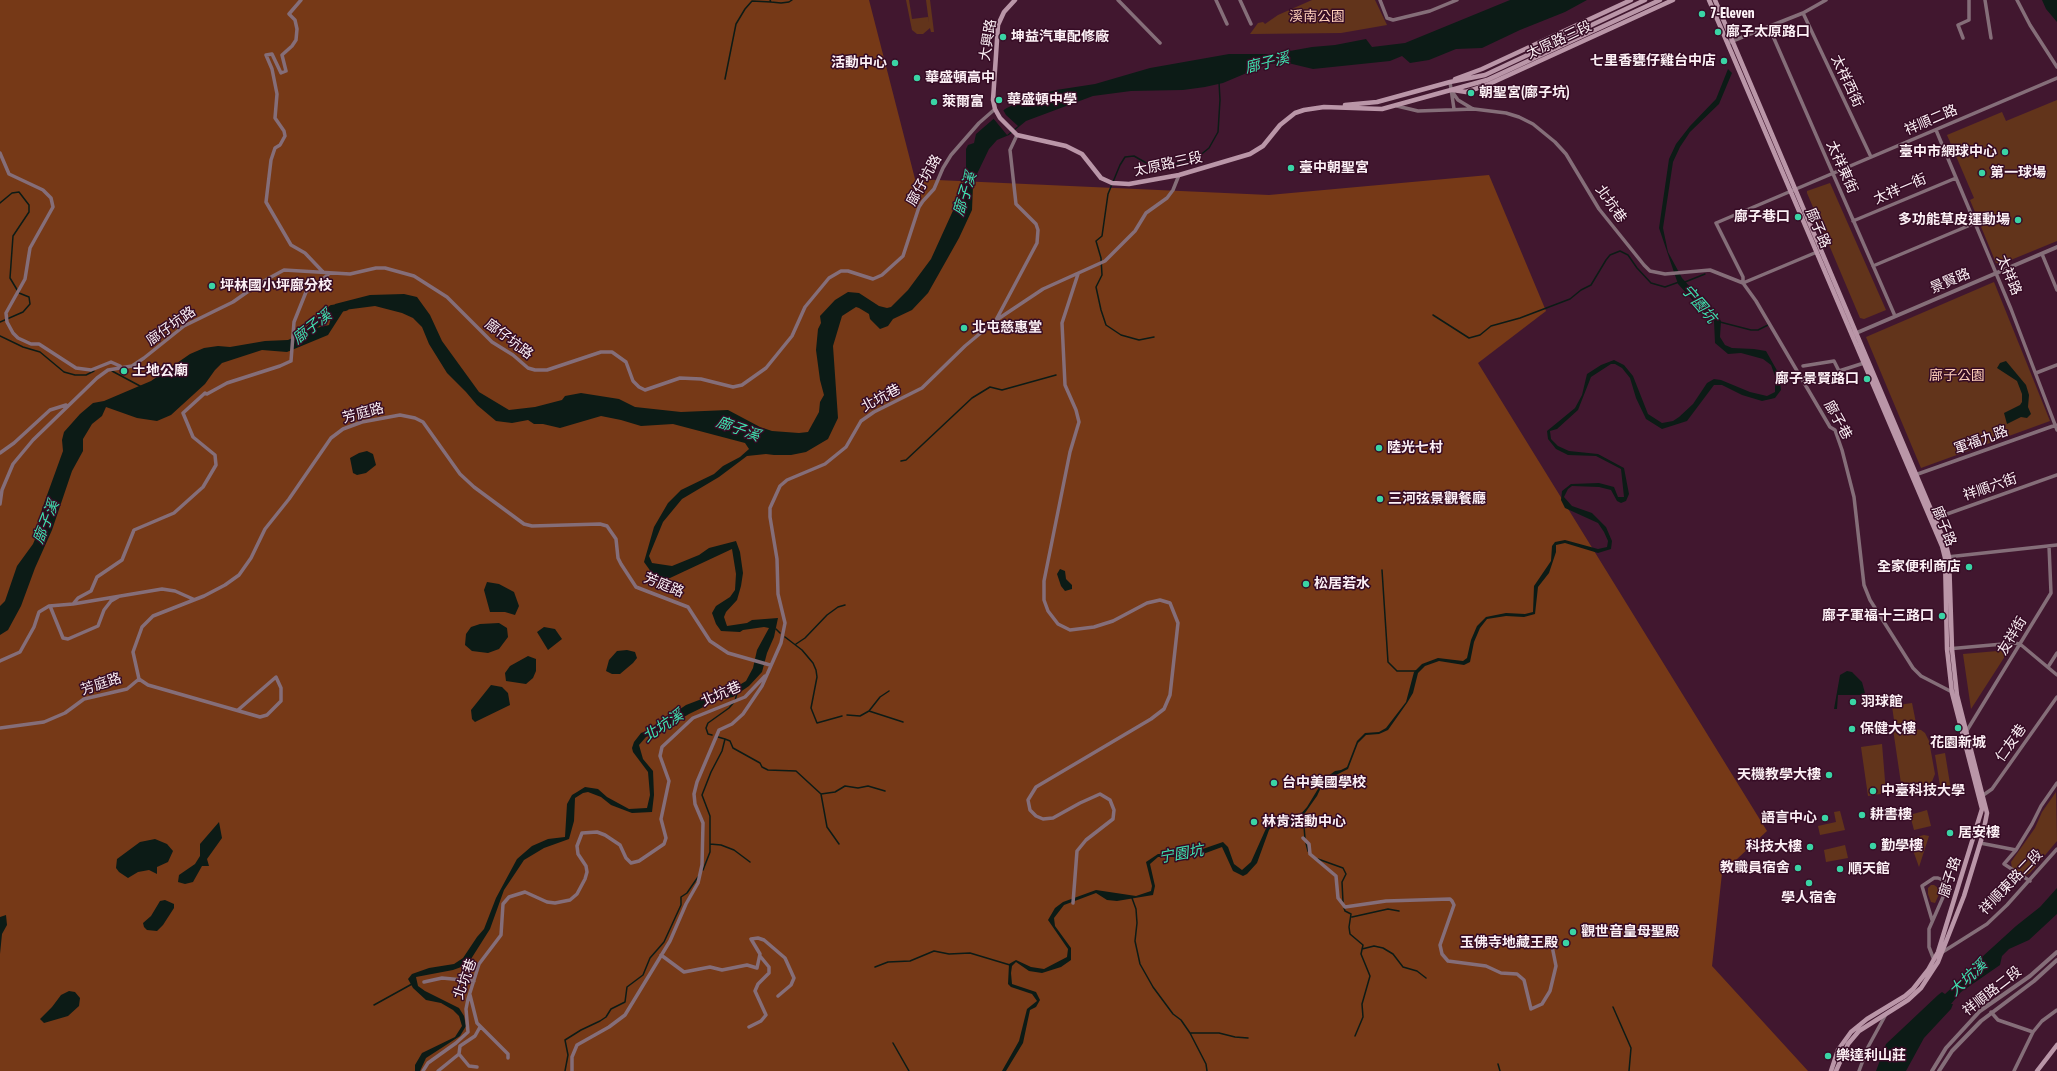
<!DOCTYPE html>
<html>
<head>
<meta charset="utf-8">
<style>
  body { margin:0 }
  canvas { display:block; background:#41172f }
</style>
</head>
<body>
<canvas width="2057" height="1071"></canvas>
<script>
const g = document.querySelector('canvas').getContext('2d');
g.lineJoin = 'round';
function fillPath(path, color) { g.fillStyle = color; g.fill(path, 'evenodd'); }
const toPath = rows => new Path2D(rows.map(r => 'M' + r).join(''));
function trace(path, color, width, dash) { g.strokeStyle = color; g.lineWidth = width; g.lineCap = dash ? 'butt' : 'round'; g.setLineDash(dash || []); g.stroke(path); }
function label(font, color, halo, rows, align = 'center') {
  g.font = font + ' "Asap Condensed","Noto Sans TC",sans-serif'; g.lineWidth = 3; g.setLineDash([]); g.textBaseline = 'middle'; g.strokeStyle = halo; g.fillStyle = color; for (const [text, x, y, turn = 0] of rows) {
    g.save(); g.translate(x, y); g.rotate((+turn || 0) * Math.PI / 180); g.textAlign = isNaN(turn) ? turn : align; if (halo) g.strokeText(text, 0, 0); g.fillText(text, 0, 0); g.restore();
  }
}
fillPath(toPath([
  [906,0,909,0,912,19,928,17,929,23,926,0,930,0,934,32,931,32,930,28,923,34,917,34,912,30],
  [1312,0,1375,0,1387,25,1341,33,1250,34,1258,23,1263,22,1265,24,1278,15],
  [2057,100,2057,241,2001,264,1996,263,1970,200,1974,198,1947,135,2002,112,2006,121],
  [1830,183,1886,310,1864,319,1860,318,1807,193,1807,191],
  [1994,282,2050,421,1921,468,1866,337],
  [2009,650,1971,709,1963,654],
  [1912,703,1916,723,1895,727,1892,706],
  [1897,728,1899,736,1904,732,1914,729,1921,730,1925,733,1929,741,1935,774,1931,784,1927,788,1918,791,1906,788,1907,797,1903,797,1893,729],
  [1882,744,1886,793,1868,796,1861,747],
  [1945,753,1951,790,1941,792,1935,755],
  [2056,792,2057,841,2030,873,2025,876,2012,868,2011,862,2035,828,2042,812],
  [1927,810,1931,826,1914,830,1910,815],
  [1840,811,1845,830,1820,835,1818,826,1836,822,1834,812],
  [1924,835,1929,836,1919,867,1909,839],
  [1845,845,1848,858,1826,862,1824,850],
  [1931,885,1934,885,1941,890,1935,903,1931,902,1928,894,1928,888]
]), '#62341b');
fillPath(toPath([
  [0,0,869,0,915,179,1269,195,1489,175,1546,311,1478,363,1767,831,1722,873,1712,966,1808,1071,0,1071]
]), '#763917');
fillPath(toPath([
  [1510,0,1587,0,1565,12,1520,30,1482,48,1456,49,1429,60,1410,63,1402,56,1390,61,1313,69,1288,63,1268,64,1223,83,1205,87,1183,90,1131,91,1093,96,1026,121,1009,135,997,140,989,149,977,174,973,186,972,210,959,238,928,293,912,310,893,319,888,326,880,329,870,319,869,314,859,308,856,307,842,316,833,346,838,418,828,439,806,452,791,455,774,455,766,454,747,456,719,477,682,499,663,522,649,556,652,563,672,566,699,555,709,548,736,541,740,552,743,573,741,586,737,600,726,612,724,617,727,626,747,623,752,620,778,618,774,637,767,653,762,672,749,686,733,697,718,700,689,714,661,731,646,737,639,745,643,759,653,771,654,795,652,812,632,813,611,805,601,797,588,792,583,793,575,798,574,821,569,839,544,848,524,860,504,890,490,929,471,959,464,966,453,970,416,977,418,986,425,991,459,1008,464,1016,466,1026,460,1036,426,1058,420,1071,415,1071,415,1065,422,1053,455,1037,462,1026,459,1016,453,1010,441,1003,426,1000,413,988,408,979,412,974,429,968,454,964,463,958,477,937,484,929,496,898,517,859,532,846,548,839,565,837,567,804,572,795,577,792,585,787,598,789,607,797,629,809,647,808,650,795,648,772,633,752,632,748,634,742,641,733,649,730,686,705,741,684,746,681,753,668,757,650,769,628,764,627,743,630,740,632,721,631,716,624,712,613,716,606,730,597,735,590,736,574,732,549,670,578,662,579,654,576,644,562,654,527,668,503,681,490,714,474,723,466,740,457,749,449,745,443,673,424,641,426,621,420,601,416,560,428,543,424,534,424,528,420,512,423,496,421,477,405,466,392,447,373,429,344,422,327,413,318,402,313,375,306,344,310,328,335,287,352,262,350,222,363,215,370,205,384,171,415,157,421,137,418,106,407,102,416,92,424,83,439,83,451,72,471,52,530,35,568,21,606,8,630,0,635,0,606,5,601,17,566,33,544,38,532,42,509,63,451,62,440,64,432,80,414,93,403,104,401,151,381,190,354,204,348,218,346,230,347,265,341,288,340,312,329,329,325,335,304,370,295,404,294,417,297,430,315,442,341,479,392,509,410,535,407,562,400,565,396,581,393,619,399,635,407,681,412,728,410,760,427,772,431,799,433,808,432,819,412,820,402,824,395,820,380,816,350,818,329,821,323,820,316,835,300,848,292,859,293,879,306,887,308,891,307,908,290,931,259,961,193,966,173,966,149,968,145,974,143,976,134,1005,109,1024,99,1056,90,1095,84,1150,68,1229,54,1273,54,1312,47,1335,45,1366,39,1372,47,1405,43],
  [2042,0,2057,0,2057,22,2046,9],
  [1728,69,1732,73,1719,104,1690,132,1680,147,1673,162,1663,228,1668,252,1682,278,1702,300,1712,308,1721,321,1720,337,1725,345,1732,348,1754,349,1766,351,1779,374,1781,390,1775,398,1762,401,1742,395,1722,385,1714,385,1687,421,1662,429,1646,419,1636,398,1630,378,1622,368,1615,364,1611,364,1591,377,1578,410,1557,429,1550,431,1551,439,1558,446,1569,451,1598,454,1624,468,1629,494,1626,501,1621,503,1617,501,1611,490,1599,487,1572,486,1568,489,1564,497,1572,506,1592,513,1606,527,1612,541,1611,549,1598,553,1565,543,1556,545,1556,552,1549,573,1538,587,1535,614,1524,617,1506,616,1487,619,1480,628,1474,642,1470,662,1464,665,1439,661,1425,666,1418,673,1413,693,1407,703,1388,730,1379,734,1366,735,1358,743,1348,769,1324,781,1317,796,1300,820,1286,826,1281,822,1275,823,1269,830,1257,863,1247,874,1243,876,1233,871,1222,847,1195,857,1158,857,1150,864,1155,886,1153,895,1117,901,1107,900,1096,893,1064,905,1054,918,1055,926,1071,948,1071,960,1061,967,1042,973,1029,971,1016,962,1012,966,1011,973,1012,984,1036,992,1040,1000,1036,1007,1030,1010,1023,1043,1006,1071,1002,1071,1019,1041,1027,1009,1037,1001,1032,994,1011,987,1008,984,1009,964,1016,960,1031,967,1044,969,1067,957,1068,949,1048,920,1055,908,1063,902,1096,890,1136,896,1151,891,1152,886,1146,862,1158,854,1191,853,1223,842,1228,847,1234,864,1242,870,1251,862,1268,824,1276,817,1284,818,1286,822,1299,816,1307,807,1324,779,1335,771,1341,770,1347,767,1357,741,1365,733,1379,732,1386,728,1406,702,1414,672,1422,664,1438,658,1463,661,1467,658,1471,640,1477,626,1486,617,1506,613,1525,614,1533,612,1534,586,1551,561,1552,546,1555,542,1565,540,1598,549,1607,547,1608,541,1604,532,1598,523,1565,508,1561,500,1562,491,1571,484,1599,483,1614,487,1618,497,1624,497,1621,469,1596,456,1568,455,1556,449,1548,439,1547,431,1575,408,1582,395,1587,374,1601,365,1614,360,1624,365,1633,376,1648,414,1662,423,1673,421,1679,417,1693,404,1707,383,1714,379,1721,380,1750,392,1767,396,1775,392,1775,376,1771,365,1763,359,1741,353,1728,354,1715,343,1714,321,1699,307,1678,284,1659,228,1669,159,1676,144,1690,126,1716,99],
  [2006,361,2026,385,2029,395,2028,407,2031,414,2027,418,2021,417,2007,424,2004,413,2020,405,2022,402,2022,394,2017,381,1997,368,2000,363],
  [367,451,373,454,376,465,366,473,357,475,353,473,350,458,359,453],
  [1060,569,1065,571,1066,579,1072,585,1072,589,1065,591,1061,586,1057,574],
  [487,582,499,584,514,592,519,606,515,615,505,612,490,612,484,590],
  [499,623,507,628,508,637,499,649,488,653,472,651,465,645,466,634,471,627,480,624],
  [544,627,555,629,562,639,548,650,537,632],
  [627,650,635,652,637,658,633,663,620,674,612,674,606,671,609,660,617,651],
  [528,656,536,659,536,671,533,678,526,684,506,681,505,673,510,666],
  [1847,671,1852,672,1862,682,1865,693,1862,695,1838,695,1837,709,1834,709,1840,675],
  [491,685,502,687,508,693,510,705,475,722,472,719,471,710],
  [219,822,222,838,207,859,209,866,202,866,193,882,185,884,178,882,179,875,195,864,200,856,200,844],
  [155,839,167,844,173,851,168,862,157,867,157,874,149,870,138,872,128,878,119,872,116,868,117,859,140,842],
  [2057,888,2057,914,2029,940,2009,949,2002,956,2000,965,1961,992,1951,1004,1953,1004,1951,1009,1924,1038,1906,1071,1876,1071,1886,1044,1938,995,1942,992,1945,994,1957,983,1962,981,1964,973,1979,963,1982,957,2016,926,2040,907],
  [165,900,174,904,174,908,163,925,157,931,147,930,144,927,143,923,151,916,160,901],
  [6,915,7,925,2,934,0,954,0,917],
  [69,991,75,992,80,998,79,1006,68,1016,44,1023,40,1019,52,1007,61,995]
]), '#0c1b16');
fillPath(toPath([
  [1002,108,1006,115,1018,126,1007,135,993,118]
]), '#41172f');
trace(toPath([
  [770,0,771,2,781,3,789,2,792,0],
  [725,79,736,24,745,9,752,1,771,2],
  [0,203,12,193,19,192,29,205,29,212,13,236,10,278,19,293,29,297,30,304,23,312,0,322],
  [1685,282,1705,274],
  [1433,315,1469,338,1480,335,1491,326,1520,318,1570,299,1581,290,1591,285,1606,260,1610,255,1620,251,1628,255,1637,268,1651,283,1665,287,1679,282],
  [1720,322,1751,330,1758,330,1768,325],
  [0,336,23,347,40,352,64,372,75,375,86,375,94,371],
  [1154,337,1139,340,1121,335,1106,325,1101,310,1096,287,1102,275,1101,258,1096,241,1102,236,1108,194,1120,165,1125,157,1134,156,1157,169,1198,157,1209,148,1218,132,1220,100,1219,82],
  [112,371,140,386],
  [901,461,906,460,972,398,990,387,1002,390,1056,375],
  [1382,570,1388,662,1397,671,1416,671],
  [776,629,780,633],
  [785,637,802,650,813,663,816,670,817,677,811,708,817,723,842,716],
  [796,644,805,638,827,615,838,607,845,605],
  [869,711,880,697,889,691],
  [847,715,860,716,869,711,903,722],
  [712,735,708,734,706,728,708,723,729,708,735,701,737,693],
  [725,739,730,741,733,748,760,763,762,767,768,770,796,771,821,794,835,792,845,786,858,788,868,786,885,791],
  [821,794,827,827,839,844],
  [1300,818,1304,826,1305,839],
  [1306,843,1308,851],
  [710,844,721,845,734,850,750,862],
  [1318,859,1343,868,1346,874,1342,882,1343,902],
  [703,870,710,852,710,816,702,795,711,772,722,751,725,739,718,737],
  [1132,898,1136,909,1137,923,1135,941,1140,964,1153,987,1173,1014,1181,1020,1190,1033,1206,1064,1207,1071],
  [1344,908,1345,911,1351,914,1349,927,1350,934,1363,945,1361,954,1370,976,1362,1004,1363,1017,1355,1036],
  [1352,917,1388,909,1399,911],
  [1362,949,1374,946,1383,948,1393,954,1403,967,1417,971,1426,978],
  [875,967,888,962,910,961,934,951,949,954,970,953,1010,965],
  [374,1005,412,984],
  [1613,1007,1631,1048,1629,1071],
  [1191,1033,1219,1033,1235,1037,1248,1038],
  [893,1043,909,1071],
  [1498,1064,1500,1071],
  [565,1071,568,1055,565,1040,581,1030,600,1021,606,1017,611,1009,625,1002,627,987,643,975,650,958,664,942,681,905,681,897,687,893,698,877]
]), '#0c1b16', 1.5);
trace(toPath([
  [301,337,332,309,345,307]
]), '#0c1b16', 8);
trace(toPath([
  [301,0,289,14,295,20,297,29,296,40,292,46,282,55,286,71,281,73,272,54,266,55,272,69,277,94,275,118,284,131,285,136,280,145,275,148,271,160,266,202,291,245,305,253,323,272],
  [1118,0,1160,43],
  [1216,0,1227,24],
  [1240,0,1251,24],
  [1380,0,1387,18,1393,20,1430,11,1457,0],
  [1985,0,1991,38],
  [2017,0,2030,25,2057,67],
  [1803,13,1871,157],
  [1769,27,1895,316],
  [1963,38,1958,25,1969,20,1969,0],
  [1730,42,1803,13,1826,0],
  [1450,82,1454,109],
  [1451,90,1458,100,1473,109],
  [1397,106,1418,111,1474,109,1506,113,1519,117,1533,124,1555,142,1566,154,1599,209,1644,265,1650,271,1665,274,1710,270,1743,283],
  [1936,130,2011,309,2057,430],
  [0,153,9,174,43,190,51,198,53,207,30,248,25,279,6,313,7,322,13,333,18,338,31,344,39,344,76,368,91,370,111,362,120,366],
  [1853,221,1956,178],
  [2042,254,2057,290],
  [1873,266,1975,223],
  [1743,283,1817,252],
  [996,320,1037,243,1038,230,1036,224,1016,204,1010,150,1017,135],
  [1803,366,1834,361,1839,371,1864,363],
  [2036,373,2057,365],
  [0,453,14,443,50,410,66,405],
  [1915,475,2056,425],
  [0,504,2,490,13,464,33,440,97,378,108,370,132,366,144,358,184,326,233,302,260,283,284,270,350,274,376,268,385,268,414,276,447,297,492,342,513,355,528,368,535,370,547,370,601,352,612,352,626,362,633,381,639,387,645,390,680,378,701,379,733,387,742,385,766,368,792,336,805,307,829,278,841,271,848,271,873,279,882,275,903,256,919,207,923,201,934,189,943,168,951,155,979,123,995,109],
  [1933,519,2057,475],
  [1947,557,2057,545],
  [73,604,78,598,91,591,97,577,122,560,134,530,174,513,203,487,216,465,215,455,193,437,183,413,205,393,207,394,227,383,280,366,291,361,294,322,306,292,330,273],
  [50,606,63,638,68,639,98,626,104,610,111,601,118,597],
  [1947,649,2014,643,2020,644,2057,675],
  [0,661,20,652,34,627,39,612,49,606,73,604,162,589,175,591,193,599],
  [2048,667,2057,653],
  [139,679,148,685,260,717,267,715,281,701,281,688,276,677,238,710],
  [1954,693,1921,676,1913,668,1870,600,1864,585,1854,497,1842,450,1835,430,1830,427,1756,301,1743,283,1743,277,1716,223,2057,78],
  [0,728,44,722,65,713,84,699,127,689,139,679,133,652,142,627,153,616,204,596,225,585,239,575,251,558,265,529,289,499,331,438,343,429,362,422,400,415,415,418,423,422,460,474,474,487,524,524,532,526,600,524,607,526,616,539,618,558,621,564,636,587,688,607,710,641,728,653,770,665],
  [1966,732,2051,593,2049,546],
  [1982,796,1992,789,2057,697],
  [1303,838,1309,844,1310,854,1336,876,1338,898,1345,907,1386,901,1450,899,1452,901,1454,905,1440,945,1442,954,1448,961,1486,966,1501,973,1517,974,1524,980,1531,1009,1542,1004,1550,991,1556,966,1552,946,1553,942],
  [1980,843,2016,850],
  [2030,881,2004,864,2016,850,2032,824,2041,806,2057,783],
  [1073,903,1077,851,1086,840,1113,819,1114,810,1110,800,1100,794,1080,803,1053,818,1043,819,1036,816,1030,810,1028,800,1036,787,1151,719,1164,709,1170,695,1178,623,1170,603,1160,600,1147,603,1113,621,1094,627,1070,630,1058,624,1048,611,1044,600,1044,581,1070,452,1079,422,1076,410,1065,385,1062,323,1078,274],
  [1932,920,1922,886,1934,878,1938,878,1945,881,1947,888,1929,929,1929,947,1934,960],
  [1941,953,1987,924,2007,905,2057,849],
  [661,955,684,972,710,967,722,970,747,965,757,968,760,954,751,939,758,938,764,940,785,958,794,978,791,985,778,996],
  [424,982,442,978,474,981],
  [470,995,477,1023,508,1054,508,1058],
  [1991,1012,1998,1020,2033,1032],
  [749,1027,761,1021,766,1015,755,991,758,984,769,973,769,967,760,956],
  [477,1067,469,1066,459,1054,460,1046,475,1036,480,1027],
  [423,1071,428,1063,456,1043,468,1032,466,1009,468,999,479,964,501,935,503,904,509,897,525,892,547,902,555,903,570,900,577,894,585,879,587,872,586,866,578,854,577,846,582,833,597,832,605,835,620,845,626,858,631,863,639,861,664,844,666,838,661,819,669,781,660,756,662,747,693,718,745,697,765,676],
  [438,1071,459,1054],
  [572,1071,572,1057,577,1045,609,1027,625,1015,670,941,686,904,698,883,702,865,703,823,695,804,694,794,697,782,719,730,732,724,743,714,762,686,781,643,785,623,778,594,777,559,770,517,770,508,780,486,787,480,825,464,846,447,861,421,874,412,922,388,965,346,995,321,1043,289,1105,261,1135,231,1146,213,1167,198,1173,190,1179,175],
  [1859,1071,1868,1047,1885,1016],
  [2014,1071,2033,1032,2042,1021,2057,1010]
]), '#856e79', 3.5);
trace(toPath([
  [1854,334,2057,247],
  [1932,1071,1946,1048,1980,1011,2030,976,2057,952],
  [1939,1071,1952,1051,1981,1021,2034,981,2057,960]
]), '#856e79', 4);
trace(toPath([
  [1015,0,1004,12,998,25,993,100,995,109,1000,118,1017,135,1066,146,1082,154,1101,178,1112,183,1129,184,1179,175,1250,154,1263,146,1280,125,1295,113,1304,110,1324,107,1382,109,1487,80,1660,0],
  [1709,0,1942,546,1945,558,1947,649,1952,693,1982,809,1938,952,1928,970,1913,989,1905,996,1867,1019,1851,1032,1838,1050,1831,1071],
  [1715,0,1946,545,1949,557,1952,649,1957,695,1987,813,1983,834,1964,896,1938,962,1921,988,1908,1000,1859,1031,1848,1044,1836,1071],
  [1455,79,1482,69,1631,0],
  [1453,90,1466,92,1487,85,1673,0],
  [1345,105,1377,102,1450,82,1485,75,1645,0],
  [2037,1071,2057,1045]
]), '#ba96a8', 4.5);
for (const [x, y, r, color] of [
  [1702,14,4,"#3ad4a5"],
  [1718,32,4,"#3ad4a5"],
  [1003,37,4,"#3ad4a5"],
  [1724,61,4,"#3ad4a5"],
  [895,63,4,"#3ad4a5"],
  [917,78,4,"#3ad4a5"],
  [1471,93,4,"#3ad4a5"],
  [999,100,4,"#3ad4a5"],
  [934,102,4,"#3ad4a5"],
  [2005,152,4,"#3ad4a5"],
  [1291,168,4,"#3ad4a5"],
  [1982,173,4,"#3ad4a5"],
  [1798,217,4,"#3ad4a5"],
  [2018,220,4,"#3ad4a5"],
  [212,286,4,"#3ad4a5"],
  [964,328,4,"#3ad4a5"],
  [124,371,4,"#3ad4a5"],
  [1867,379,4,"#3ad4a5"],
  [1379,448,4,"#3ad4a5"],
  [1380,499,4,"#3ad4a5"],
  [1969,567,4,"#3ad4a5"],
  [1306,584,4,"#3ad4a5"],
  [1942,616,4,"#3ad4a5"],
  [1853,702,4,"#3ad4a5"],
  [1958,728,4,"#3ad4a5"],
  [1852,729,4,"#3ad4a5"],
  [1829,775,4,"#3ad4a5"],
  [1274,783,4,"#3ad4a5"],
  [1873,791,4,"#3ad4a5"],
  [1862,815,4,"#3ad4a5"],
  [1825,818,4,"#3ad4a5"],
  [1254,822,4,"#3ad4a5"],
  [1950,833,4,"#3ad4a5"],
  [1873,846,4,"#3ad4a5"],
  [1810,847,4,"#3ad4a5"],
  [1798,868,4,"#3ad4a5"],
  [1840,869,4,"#3ad4a5"],
  [1809,883,4,"#3ad4a5"],
  [1573,932,4,"#3ad4a5"],
  [1566,943,4,"#3ad4a5"],
  [1828,1056,4,"#3ad4a5"]
]) { const dot = new Path2D(); dot.arc(x, y, r, 0, 2 * Math.PI); g.fillStyle = color; g.fill(dot); trace(dot, '#360c25', 1.5); }
label('bold 14px', '#fcf0f5', '#360c25', [
  ["7-Eleven",1710,14],
  ["廍子太原路口",1726,32],
  ["坤益汽車配修廠",1011,37],
  ["七里香甕仔雞台中店",1716,61,"right"],
  ["活動中心",887,63,"right"],
  ["華盛頓高中",925,78],
  ["朝聖宮(廍子坑)",1479,93],
  ["華盛頓中學",1007,100],
  ["萊爾富",942,102],
  ["臺中市網球中心",1997,152,"right"],
  ["臺中朝聖宮",1299,168],
  ["第一球場",1990,173],
  ["廍子巷口",1790,217,"right"],
  ["多功能草皮運動場",2010,220,"right"],
  ["坪林國小坪廍分校",220,286],
  ["北屯慈惠堂",972,328],
  ["土地公廟",132,371],
  ["廍子景賢路口",1859,379,"right"],
  ["陸光七村",1387,448],
  ["三河弦景觀餐廳",1388,499],
  ["全家便利商店",1961,567,"right"],
  ["松居若水",1314,584],
  ["廍子軍福十三路口",1934,616,"right"],
  ["羽球館",1861,702],
  ["保健大樓",1860,729],
  ["花園新城",1958,743,"center"],
  ["天機教學大樓",1821,775,"right"],
  ["台中美國學校",1282,783],
  ["中臺科技大學",1881,791],
  ["耕書樓",1870,815],
  ["語言中心",1817,818,"right"],
  ["林肯活動中心",1262,822],
  ["居安樓",1958,833],
  ["勤學樓",1881,846],
  ["科技大樓",1802,847,"right"],
  ["教職員宿舍",1790,868,"right"],
  ["順天館",1848,869],
  ["學人宿舍",1809,898,"center"],
  ["觀世音皇母聖殿",1581,932],
  ["玉佛寺地藏王殿",1558,943,"right"],
  ["樂達利山莊",1836,1056]
], 'left');
label('14px', '#fecfb9', '#360c25', [
  ["溪南公園",1317,17],
  ["廍子公園",1957,376]
]);
label('14px', '#fcf0f5', '#360c25', [
  ["大興路",988,40,-81],
  ["太原路三段",1559,40,-25],
  ["太祥西街",1847,81,65],
  ["祥順二路",1931,120,-23],
  ["太原路三段",1168,164,-12],
  ["太祥東街",1842,167,66],
  ["廍仔坑路",924,180,-61],
  ["太祥一街",1900,189,-23],
  ["北坑巷",1611,204,55],
  ["廍子路",1818,228,67],
  ["太祥路",2009,275,67],
  ["景賢路",1950,281,-23],
  ["廍仔坑路",171,326,-35],
  ["廍仔坑路",509,339,37],
  ["北坑巷",881,398,-28],
  ["芳庭路",363,413,-15],
  ["廍子巷",1838,420,61],
  ["軍福九路",1981,440,-20],
  ["祥順六街",1990,487,-19],
  ["廍子路",1944,526,68],
  ["芳庭路",664,585,22],
  ["友祥街",2012,636,-59],
  ["芳庭路",101,684,-18],
  ["北坑巷",721,694,-23],
  ["仁友巷",2011,743,-55],
  ["廍子路",1950,877,-72],
  ["祥順東路二段",2011,882,-46],
  ["北坑巷",465,979,-70],
  ["祥順路二段",1992,991,-38]
]);
label('italic 15px', '#3ee3b0', '#360c25', [
  ["廍子溪",1267,63,-14],
  ["廍子溪",965,194,-72],
  ["宁園坑",1699,304,49],
  ["廍子溪",312,327,-38],
  ["廍子溪",738,429,20],
  ["廍子溪",46,522,-68],
  ["北坑溪",663,726,-33],
  ["宁園坑",1181,854,-10],
  ["大坑溪",1968,978,-43]
]);
</script>
</body>
</html>
